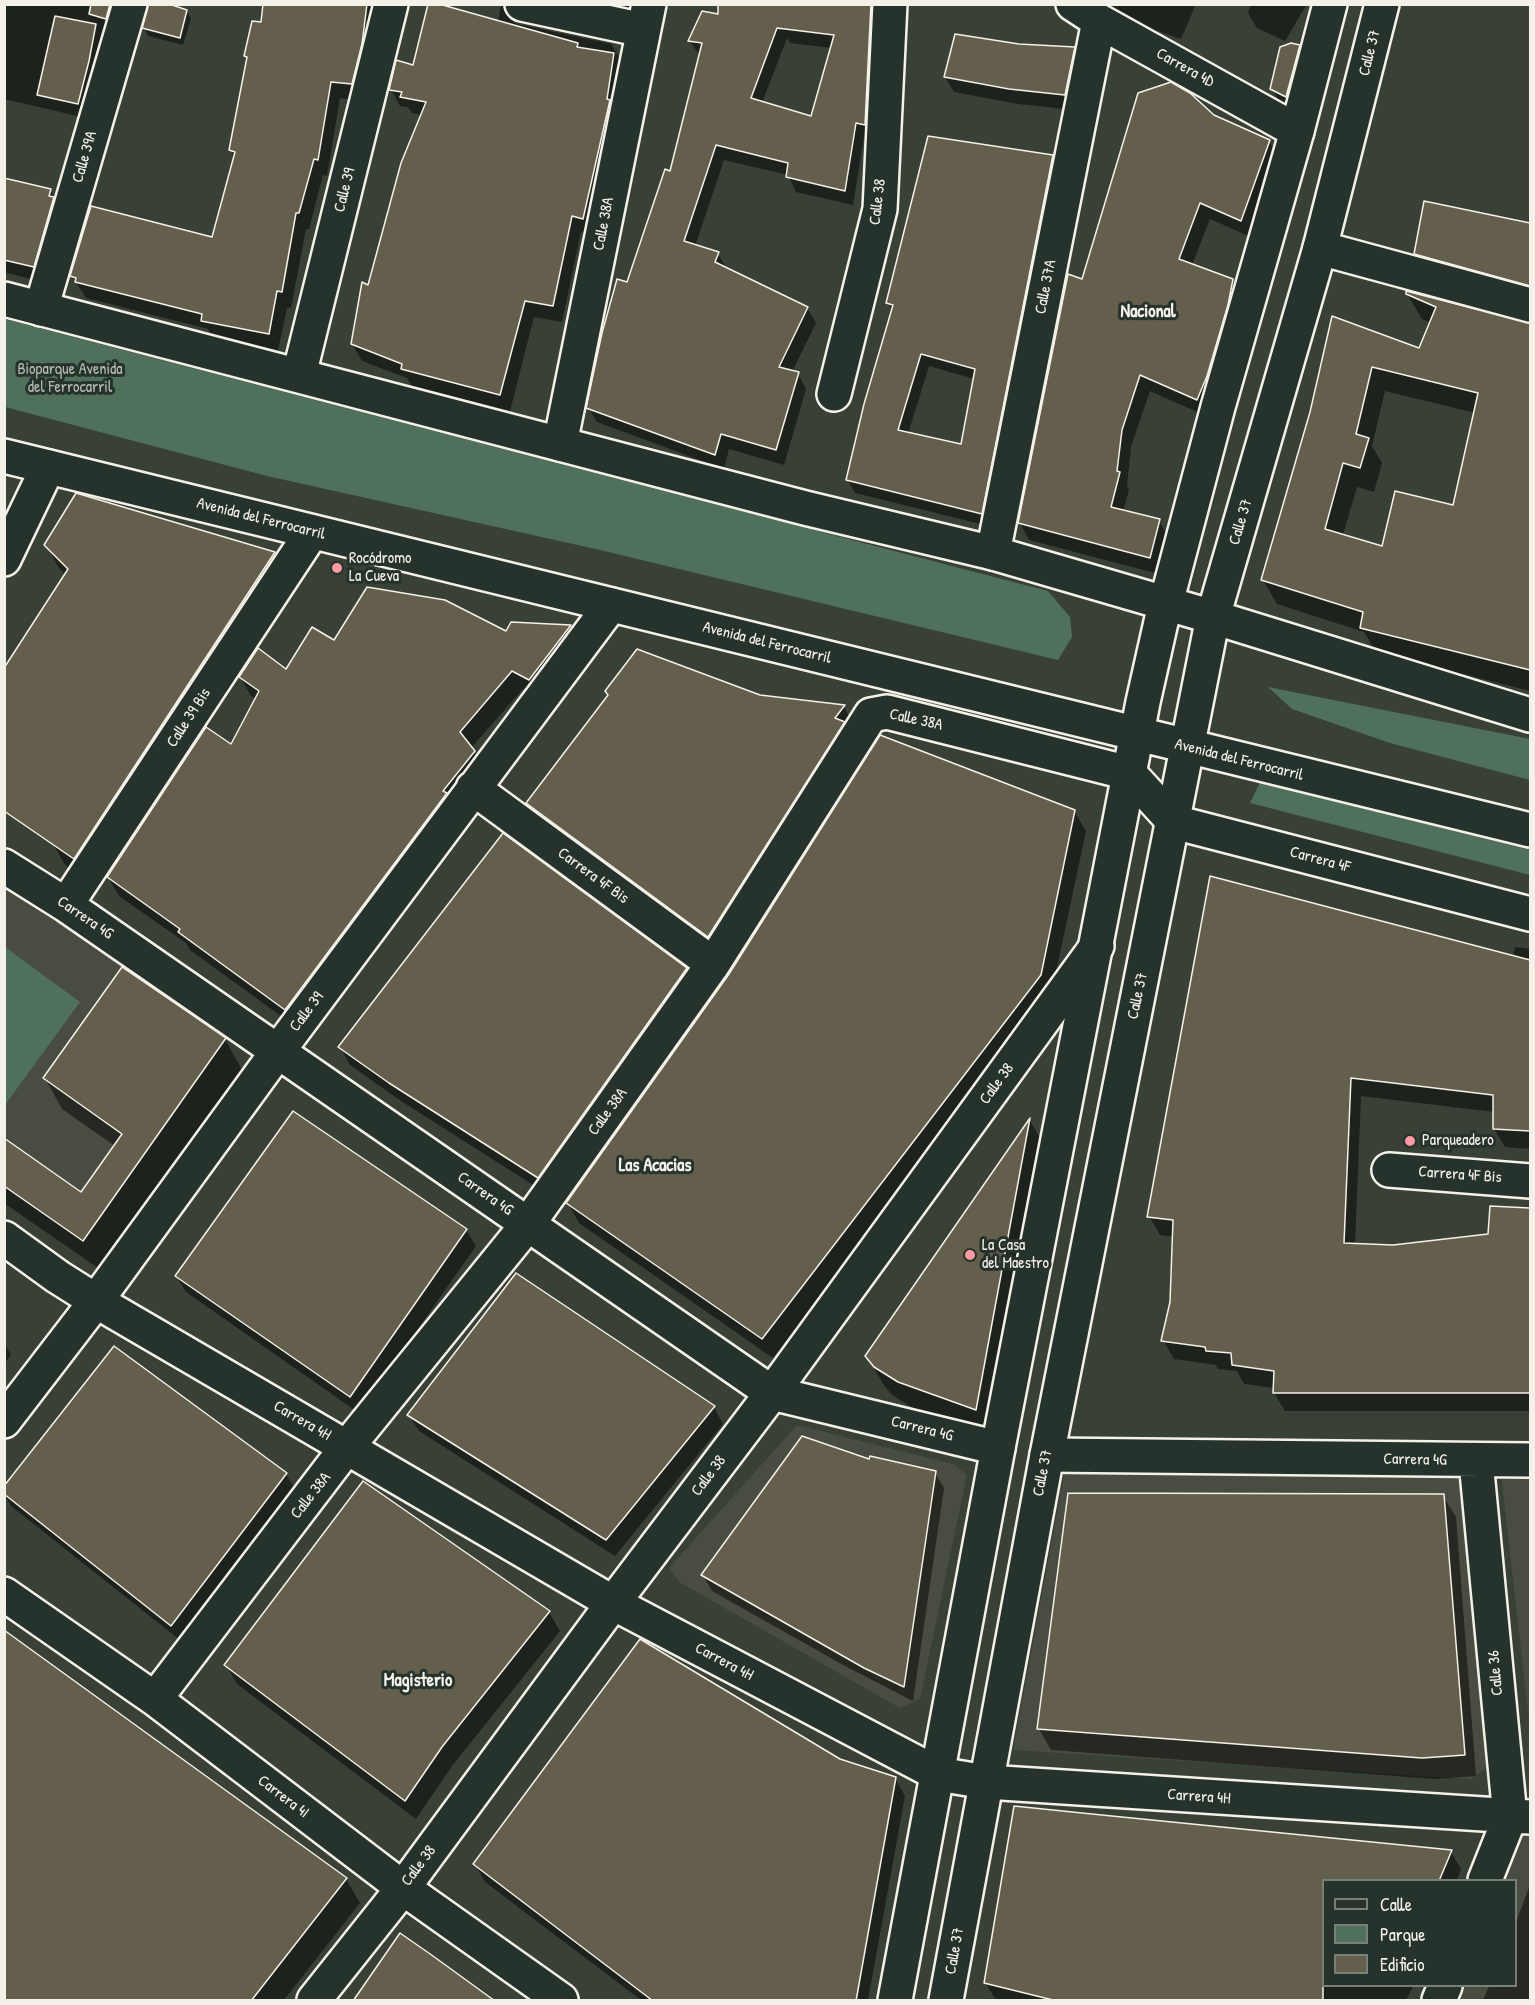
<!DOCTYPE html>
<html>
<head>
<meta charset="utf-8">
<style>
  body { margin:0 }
  #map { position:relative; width:1535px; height:2005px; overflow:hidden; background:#394036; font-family:"Patrick Hand",sans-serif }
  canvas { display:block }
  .frame { position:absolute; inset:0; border:6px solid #f4f1e8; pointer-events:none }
  .legend { position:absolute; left:1322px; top:1879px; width:195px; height:108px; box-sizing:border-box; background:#26332d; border:2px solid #787f78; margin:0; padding:8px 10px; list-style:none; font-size:18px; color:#f4f1e8 }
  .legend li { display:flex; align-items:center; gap:12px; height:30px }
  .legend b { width:30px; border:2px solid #787f78 }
</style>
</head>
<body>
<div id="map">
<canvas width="1535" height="2005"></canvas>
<div class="frame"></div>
<ul class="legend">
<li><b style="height:8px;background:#26332d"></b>Calle</li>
<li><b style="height:16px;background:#4f705b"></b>Parque</li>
<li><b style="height:16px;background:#645f4c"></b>Edificio</li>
</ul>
</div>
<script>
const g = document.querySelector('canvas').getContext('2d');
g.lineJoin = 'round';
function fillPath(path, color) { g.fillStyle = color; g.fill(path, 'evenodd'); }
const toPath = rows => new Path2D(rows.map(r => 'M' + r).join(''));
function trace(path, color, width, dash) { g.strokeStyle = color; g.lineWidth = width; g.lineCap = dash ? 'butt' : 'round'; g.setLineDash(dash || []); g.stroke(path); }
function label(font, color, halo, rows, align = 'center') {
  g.font = font + ' "Patrick Hand",sans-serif'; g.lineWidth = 6; g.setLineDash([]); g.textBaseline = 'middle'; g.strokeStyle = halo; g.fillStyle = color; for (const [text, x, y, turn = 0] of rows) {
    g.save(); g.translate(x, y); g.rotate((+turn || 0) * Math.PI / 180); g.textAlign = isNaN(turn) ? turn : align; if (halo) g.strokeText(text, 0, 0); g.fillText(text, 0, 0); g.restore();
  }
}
fillPath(toPath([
  [4,886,124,965,227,1037,83,1241,5,1186],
  [797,1425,953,1464,967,1475,920,1699,900,1708,679,1582,669,1568],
  [1067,1459,1460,1467,1487,1767,1471,1779,1013,1750],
  [1530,1464,1530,1729,1500,1465],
  [1523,1833,1530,1833,1530,2000,1456,2000,1462,1986,1516,1986,1516,1880,1504,1880]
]), '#494c40');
fillPath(toPath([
  [4,319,1048,591,1070,617,1072,637,1058,660,600,550,267,476,5,407],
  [1268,687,1530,739,1530,780,1390,743,1292,709],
  [1260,782,1530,850,1530,875,1250,803],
  [5,947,80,1002,5,1105]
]), '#4f705b');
fillPath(toPath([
  [4,4,126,4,86,118,4,99],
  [264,4,378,4,361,101,340,98,327,176,323,175,309,229,306,229,291,308,287,308,278,350,212,337,208,329,86,298,72,276,213,238,235,158,230,150,248,60,246,56,262,24],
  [501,4,523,4,518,8,512,18,513,21,517,24,611,44,621,61,592,235,581,232,562,322,534,317,510,411,412,386,407,378,362,361,352,344,422,115,412,113,408,107,400,106,391,90,414,67,498,22],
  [548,4,630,4,627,22],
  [788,4,886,4,873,139,864,137,853,205,796,192,788,175,724,160,695,246,718,254,727,269,807,308,816,323,792,372,798,374,806,389,784,465,729,449,724,469,597,422,588,407,628,284,671,173,700,56,690,41,777,26,780,32],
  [787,38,790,43,832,48,812,117,762,103],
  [1109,4,1196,4,1181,39,1155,30],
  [1251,4,1307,4,1285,41,1257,28,1248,13],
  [186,11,191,18,183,45,148,36,144,28],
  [1299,46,1308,61,1295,111,1281,104,1272,89],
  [1074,49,1083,64,1074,110,1018,104,954,92,945,77],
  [1214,116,1269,141,1279,158,1251,237,1210,219,1192,265,1232,280,1241,297,1206,416,1150,391,1131,447,1127,486,1129,490,1123,512,1159,521,1169,538,1159,574,1029,540,1020,523,1083,280],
  [1052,156,1060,170,989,526,855,493,848,480,893,311,888,303],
  [929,366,974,379,962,446,908,434],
  [4,179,50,190,59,206,42,282,4,272],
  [1426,203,1530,224,1530,306,1430,278,1415,254],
  [1407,294,1530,324,1530,691,1376,652,1364,632,1277,604,1263,580,1312,413,1333,318,1420,350,1431,323,1422,319],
  [1385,391,1475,413,1454,507,1383,548,1343,535,1357,487,1374,492,1382,463,1372,446],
  [46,545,274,553,287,576,87,881,65,865,52,842,66,575,59,568],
  [511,624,570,627,580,645,540,697,523,689,471,748,485,770,296,1027,190,950,186,943,119,896,108,877,232,746,256,699,251,696,240,677,286,671,335,642,506,633],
  [760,696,844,707,853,723,718,953,537,820,527,803],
  [1074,811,1086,831,1051,996,773,1358,579,1223,568,1203],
  [1515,947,1530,949,1530,1149,1505,1147,1494,1129,1494,1112,1361,1096,1355,1245,1393,1246,1489,1235,1491,1208,1530,1209,1530,1411,1285,1411,1274,1393,1274,1388,1244,1384,1237,1371,1218,1369,1216,1365,1174,1359,1163,1340,1172,1302,1174,1237,1160,1235,1149,1216,1513,956],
  [686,969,696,987,549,1195,401,1101,350,1065,340,1047],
  [225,1039,242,1070,101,1270,4,1203,4,1140,81,1194,115,1146,62,1109,45,1078],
  [1030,1121,1046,1148,991,1436,915,1409,892,1395,883,1384,867,1356],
  [466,1230,476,1246,359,1413,186,1292,176,1276],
  [4,1343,11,1355,4,1364],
  [714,1407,723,1424,615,1556,419,1431,409,1415],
  [870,1461,935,1473,944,1488,913,1701,845,1666,712,1591,703,1575],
  [286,1474,295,1489,180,1640,11,1506,4,1494],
  [1069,1495,1443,1496,1456,1517,1476,1776,1435,1779,1051,1750,1039,1729],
  [549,1612,560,1631,452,1766,416,1819,237,1684,226,1665],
  [839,1760,895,1778,905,1796,868,2000,641,2000,485,1882,475,1864],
  [1016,1808,1451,1852,1461,1869,1457,1880,1324,1880,1324,1986,1413,1986,1406,2000,996,2000,985,1982],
  [346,1879,360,1903,284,2000,4,2000],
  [1530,1885,1530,2000,1483,2000,1489,1986,1516,1986,1516,1922]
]), '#0007');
const building = toPath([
  [91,4,110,4,106,19,89,14,91,4],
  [148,4,169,4,187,10,180,38,142,28,148,4],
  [263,4,367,4,362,44,352,84,331,82,318,160,314,159,299,213,296,213,282,292,277,291,269,334,201,321,202,314,75,282,76,278,70,276,91,206,212,237,235,152,229,150,247,57,244,56,252,21,261,22,263,4],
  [428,4,439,4,578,43,577,47,614,53,607,99,610,100,583,219,572,216,553,306,525,301,500,395,401,369,402,364,351,344,362,282,368,285,401,163,426,102,400,97,402,92,389,90,396,60,413,65,428,4],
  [718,4,871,4,865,125,856,123,845,191,786,177,788,163,716,145,684,241,719,252,715,262,808,307,779,367,799,372,776,450,721,434,715,455,586,408,602,333,617,279,627,282,665,169,670,171,702,43,688,41,702,11,718,14,718,4],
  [777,28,834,35,811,116,751,98,777,28],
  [55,16,96,24,89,61,78,104,37,95,55,16],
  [955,34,1019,44,1075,47,1065,95,1009,89,944,77,955,34],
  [1291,43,1300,45,1286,97,1270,89,1280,47,1291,43],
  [1171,82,1190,93,1214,115,1270,140,1241,221,1200,203,1179,259,1233,279,1228,305,1207,376,1197,400,1140,375,1122,430,1117,471,1120,472,1111,507,1160,519,1150,558,1018,523,1068,274,1082,279,1138,93,1171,82],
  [928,136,1053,155,982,514,846,480,864,404,893,305,886,303,928,136],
  [921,354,975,369,961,444,898,430,921,354],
  [4,178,51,189,49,196,54,197,34,267,4,260,4,178],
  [1424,201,1530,223,1530,286,1414,254,1424,201],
  [1406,291,1530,323,1530,670,1360,628,1363,612,1261,580,1310,412,1332,316,1419,348,1436,307,1406,294,1406,291],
  [1372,367,1478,393,1453,505,1395,491,1382,546,1325,529,1343,463,1360,468,1369,438,1356,434,1372,367],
  [76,493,275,552,74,859,4,811,4,668,68,569,44,545,76,493],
  [367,587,445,600,506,631,511,622,571,625,529,680,512,671,460,732,475,751,443,791,447,793,285,1010,178,932,180,929,107,877,206,727,231,744,259,691,239,677,258,648,286,669,312,627,334,640,367,587],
  [637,649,760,695,845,705,835,718,845,722,708,937,526,803,608,695,605,691,637,649],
  [880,735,1075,810,1041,975,762,1339,566,1203,729,974,880,735],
  [503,833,687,968,538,1178,389,1083,338,1047,503,833],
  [1210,876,1530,960,1530,1131,1493,1129,1493,1095,1351,1078,1344,1243,1393,1245,1488,1234,1490,1206,1530,1208,1530,1393,1273,1393,1274,1371,1232,1365,1231,1353,1206,1351,1205,1347,1161,1341,1170,1302,1173,1220,1147,1217,1210,876],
  [122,967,226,1038,83,1241,4,1186,4,1138,81,1192,122,1134,43,1078,122,967],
  [293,1111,467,1229,350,1397,175,1276,293,1111],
  [1030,1118,976,1410,898,1382,874,1367,865,1356,1030,1118],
  [516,1273,715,1406,606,1540,407,1415,516,1273],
  [114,1346,287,1473,171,1626,4,1494,4,1486,114,1346],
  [802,1436,869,1459,870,1456,936,1471,904,1687,864,1668,701,1575,802,1436],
  [363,1481,550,1611,442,1747,405,1801,224,1665,363,1481],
  [1068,1493,1444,1494,1465,1755,1422,1758,1037,1729,1068,1493],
  [4,1630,347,1878,251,2001,4,2001,4,1630],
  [640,1639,840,1759,896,1777,856,2001,653,2001,473,1864,640,1639],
  [1014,1806,1082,1813,1452,1850,1439,1881,1323,1881,1323,2001,1057,2001,984,1983,1014,1806],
  [400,1933,433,1956,495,2001,353,2001,400,1933]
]);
fillPath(building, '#645f4c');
trace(building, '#f4f1e8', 1.5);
const minor = toPath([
  [522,4,643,30],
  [1073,4,1099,21,1297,131],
  [1320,248,1530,305],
  [41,309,130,4],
  [299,375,391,4],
  [834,394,880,209,890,4],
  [560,444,649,4],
  [993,553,1099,21],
  [4,559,48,467],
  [473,788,713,964],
  [4,866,66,905,772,1393,998,1448],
  [66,905,312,532],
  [1389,1170,1530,1181],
  [4,1238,58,1277,96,1301,613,1603,938,1774,986,1782,1530,1817],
  [4,1421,96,1301,278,1051,611,605],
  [1047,1455,1530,1460],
  [1476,1461,1510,1817,1485,1880],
  [4,1594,155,1699,403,1888,561,2000],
  [155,1699,347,1447,528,1224,713,964,871,715,887,712,1129,773,1174,822,1530,914],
  [314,2000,403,1888,613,1603,772,1393,1097,946],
  [1439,2000,1445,1986]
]);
const major = toPath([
  [4,299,805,508,993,553,1213,617,1530,715],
  [4,456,1530,830],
  [895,2000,998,1448,1143,702,1161,622,1218,407,1297,131,1330,4],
  [946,2000,1047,1455,1213,617,1320,248,1382,4]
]);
trace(minor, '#f4f1e8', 38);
trace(major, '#f4f1e8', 38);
trace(minor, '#26332d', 33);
trace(major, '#26332d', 33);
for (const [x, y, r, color] of [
  [337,568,6,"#ff9aa2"],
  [1410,1141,6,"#ff9aa2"],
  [970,1255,6,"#ff9aa2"]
]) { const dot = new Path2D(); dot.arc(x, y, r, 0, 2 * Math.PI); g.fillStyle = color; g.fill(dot); trace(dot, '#26332d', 2); }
label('16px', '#f4f1e8', '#26332d', [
  ["Calle 37",1370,53,-76],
  ["Carrera 4D",1185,68,29],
  ["Calle 39A",85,157,-74],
  ["Calle 39",345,190,-76],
  ["Calle 38",878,202,-83],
  ["Calle 38A",604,224,-79],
  ["Calle 37A",1046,287,-79],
  ["Avenida del Ferrocarril",261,519,14],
  ["Calle 37",1241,522,-74],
  ["Avenida del Ferrocarril",767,643,14],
  ["Calle 39 Bis",189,718,-57],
  ["Calle 38A",916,720,12],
  ["Avenida del Ferrocarril",1239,760,14],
  ["Carrera 4F",1320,860,15],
  ["Carrera 4F Bis",593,876,36],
  ["Carrera 4G",85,918,34],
  ["Calle 37",1138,996,-78],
  ["Calle 39",307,1012,-53],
  ["Calle 38",997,1084,-54],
  ["Calle 38A",608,1112,-54],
  ["Carrera 4F Bis",1460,1175,4],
  ["Carrera 4G",485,1194,35],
  ["Carrera 4H",302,1421,30],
  ["Carrera 4G",922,1429,14],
  ["Carrera 4G",1415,1460,1],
  ["Calle 37",1043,1473,-79],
  ["Calle 38",709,1476,-53],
  ["Calle 38A",311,1496,-52],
  ["Carrera 4H",724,1662,28],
  ["Calle 36",1496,1673,-95],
  ["Carrera 4I",283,1797,37],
  ["Carrera 4H",1199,1797,4],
  ["Calle 38",419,1866,-53],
  ["Calle 37",955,1951,-80]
]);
label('16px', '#b2bdb0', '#26332d', [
  ["Bioparque Avenida",70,370],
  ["del Ferrocarril",70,388]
]);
label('16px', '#f4f1e8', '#26332d', [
  ["Rocódromo",349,559],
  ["La Cueva",349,577],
  ["Parqueadero",1422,1141],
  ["La Casa",982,1246],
  ["del Maestro",982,1264]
], 'left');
label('bold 18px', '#f4f1e8', '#26332d', [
  ["Nacional",1148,312],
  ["Las Acacias",655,1166],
  ["Magisterio",418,1681]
]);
</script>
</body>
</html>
